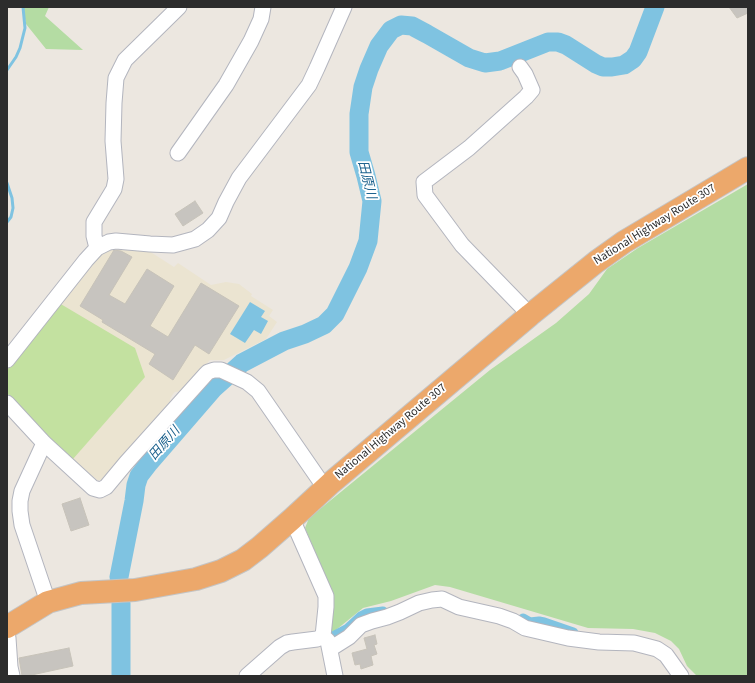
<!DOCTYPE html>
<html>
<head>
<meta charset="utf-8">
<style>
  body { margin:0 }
  #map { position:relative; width:755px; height:683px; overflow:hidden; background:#ece7e0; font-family:"Source Sans 3",sans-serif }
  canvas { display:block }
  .frame { position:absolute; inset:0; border:8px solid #2c2c2c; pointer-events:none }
</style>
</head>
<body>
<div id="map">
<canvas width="755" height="683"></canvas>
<div class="frame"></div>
</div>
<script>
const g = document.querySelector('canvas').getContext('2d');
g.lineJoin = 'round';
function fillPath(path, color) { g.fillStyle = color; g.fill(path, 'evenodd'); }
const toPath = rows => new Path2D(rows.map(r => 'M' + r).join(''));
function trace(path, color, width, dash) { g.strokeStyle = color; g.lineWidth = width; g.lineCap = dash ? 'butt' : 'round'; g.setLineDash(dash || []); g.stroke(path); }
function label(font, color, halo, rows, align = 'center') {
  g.font = font + ' "Source Sans 3","Noto Sans JP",sans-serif'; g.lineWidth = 3.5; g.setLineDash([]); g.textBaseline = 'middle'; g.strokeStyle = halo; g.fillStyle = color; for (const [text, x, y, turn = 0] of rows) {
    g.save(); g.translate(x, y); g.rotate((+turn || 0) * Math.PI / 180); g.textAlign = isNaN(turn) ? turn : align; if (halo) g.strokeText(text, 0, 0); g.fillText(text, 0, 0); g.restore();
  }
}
fillPath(toPath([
  [115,244,149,251,174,267,178,263,211,285,226,282,239,284,252,294,251,296,273,310,269,316,277,322,266,339,224,360,210,360,182,391,175,392,173,394,170,399,171,404,102,480,97,480,47,437,7,393,7,370,98,253]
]), '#ebe4d1');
fillPath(toPath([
  [23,7,49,7,45,16,83,50,46,49,26,24],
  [748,184,748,676,697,676,687,666,679,649,671,641,655,633,633,629,588,628,450,587,435,585,391,601,363,608,331,634,330,631,334,598,305,528,309,518,490,370,556,323,589,294,607,269,638,248]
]), '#b4dca3');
fillPath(toPath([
  [59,303,135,348,145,377,73,459,47,437,7,393,7,370]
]), '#c3e1a0');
fillPath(toPath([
  [250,302,265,311,261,317,268,321,261,334,254,330,245,343,230,334]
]), '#7fc3e1');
trace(toPath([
  [7,70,16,57,20,48,25,28,23,7],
  [7,183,12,198,13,208,11,217,7,222]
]), '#7fc3e1', 3);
trace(toPath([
  [523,619,530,623,539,622,544,623,573,633],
  [333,637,348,629,361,617,367,614,383,612]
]), '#7fc3e1', 11);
trace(toPath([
  [119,577,134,501,136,485,139,476,149,463,213,389,242,363,284,341,305,334,324,325,335,314,358,268,368,241,372,201,366,176,359,152,359,114,363,87,369,69,379,46,391,30,401,25,412,26,427,34,469,58,485,63,500,61,548,42,558,42,566,45,596,64,603,67,612,67,624,65,633,59,638,52,655,7],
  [121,603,121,676]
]), '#7fc3e1', 19);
const building = toPath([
  [729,7,748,7,748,13,737,18,729,7],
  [195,201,203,213,183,226,175,214,195,201],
  [114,250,121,251,132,257,109,295,125,304,147,269,174,286,150,326,168,337,201,283,239,306,209,354,195,345,173,380,149,364,155,354,102,322,103,320,80,306,114,250],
  [80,498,89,525,71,531,62,504,80,498],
  [375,635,377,644,374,645,377,654,371,656,373,665,361,669,360,664,355,665,352,653,367,649,364,638,375,635],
  [69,648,73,666,27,676,22,676,19,658,69,648]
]);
fillPath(building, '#c7c4bf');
trace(building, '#c7c3b9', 1);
const minor = toPath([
  [520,67,525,74,532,90,526,97,469,148,424,182,425,195,462,245,530,315],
  [178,153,226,85,251,41,261,19,263,7],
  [97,248,94,236,94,222,114,189,116,179,113,141,114,103,116,78,125,60,179,7],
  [7,360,86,260,97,248,109,242,116,241,150,244,173,245,195,239,208,230,219,218,226,202,239,178,309,85,317,68,344,7],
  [7,403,44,443,93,488,100,490,106,487,126,463,206,374,208,372,214,370,221,370,247,382,258,391,325,488],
  [44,443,22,491,20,501,20,511,22,525,48,602],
  [292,519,326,596,326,607,323,636,328,641,335,676],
  [7,635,8,638,10,667,12,676],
  [330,649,349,637,361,625,372,621,387,617,400,612,419,603,432,600,442,599,459,607,499,616,513,621,525,628,568,638,599,642,634,643,657,649,666,655,681,676],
  [247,676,280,647,287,643,293,642,317,639,323,636]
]);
const highway = toPath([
  [7,627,48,602,81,593,135,590,196,579,221,571,243,560,260,547,292,519,332,482,530,315,596,262,624,242,748,168]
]);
trace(minor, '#b3b5be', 17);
trace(highway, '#c4c4c4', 24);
trace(minor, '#fff', 15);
trace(highway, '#eca86b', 22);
label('12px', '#2c2c2c', '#fff', [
  ["National Highway Route 307",655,225,-32],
  ["National Highway Route 307",391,432,-40]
]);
label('italic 13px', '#1e638e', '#fff', [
  ["田原川",366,180,76],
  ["田原川",165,444,-49]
]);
</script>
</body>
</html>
